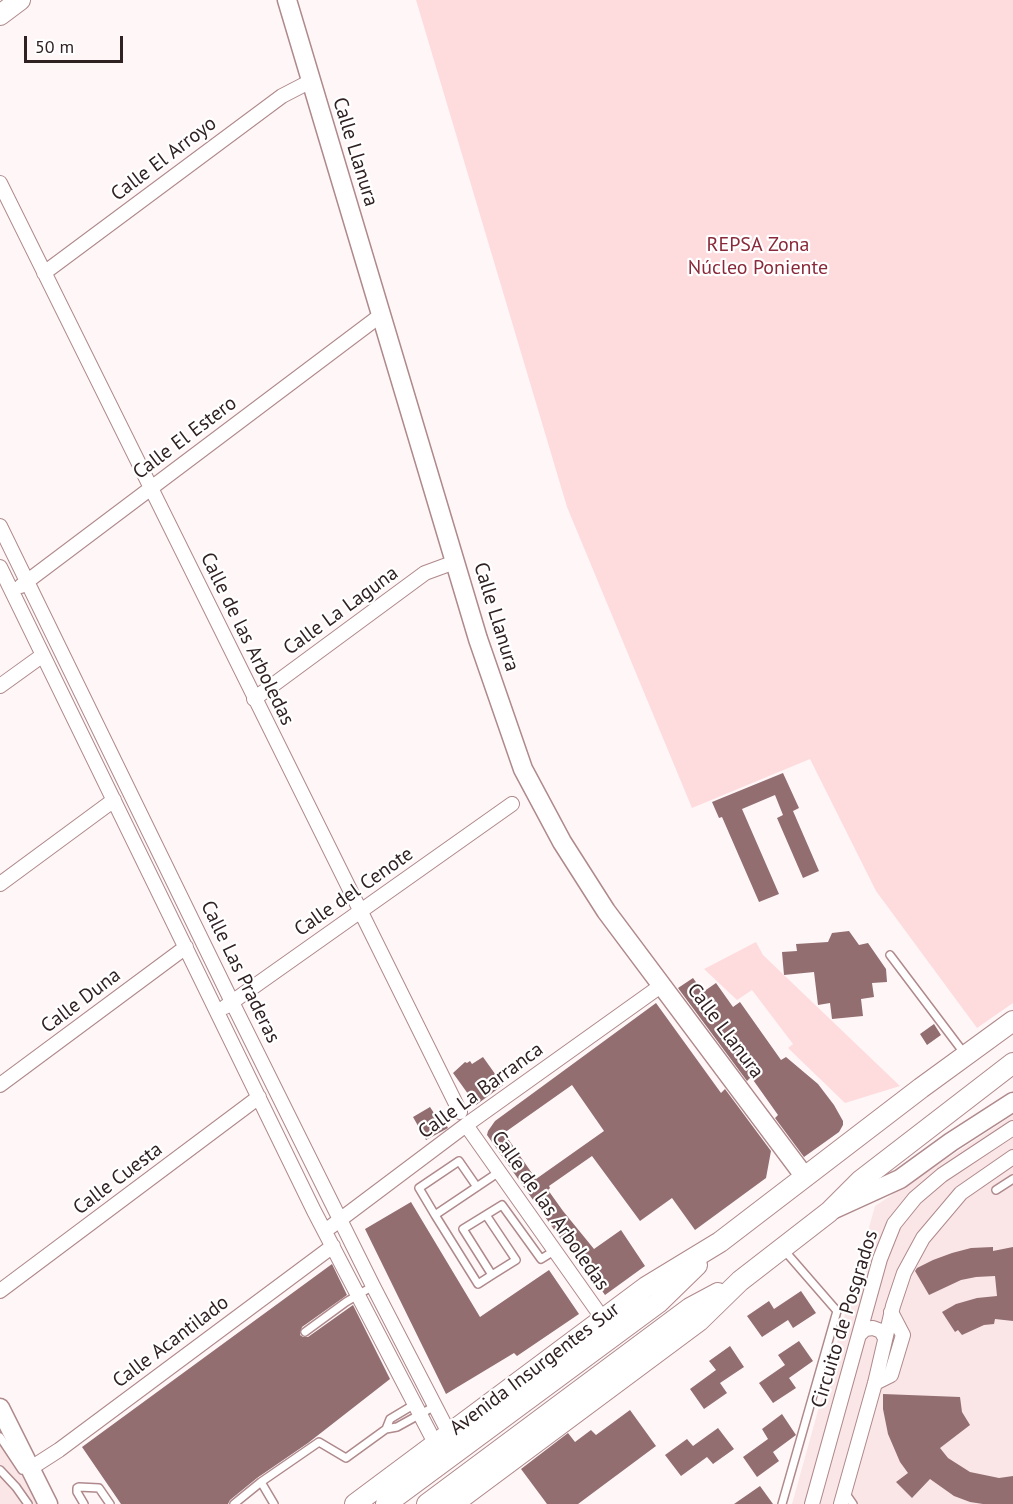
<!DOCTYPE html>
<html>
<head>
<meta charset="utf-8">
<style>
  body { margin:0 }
  #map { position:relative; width:1013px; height:1504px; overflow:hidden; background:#fff6f7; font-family:"PT Sans",sans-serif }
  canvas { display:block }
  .scale { position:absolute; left:24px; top:36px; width:99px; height:27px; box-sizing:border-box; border:3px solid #302223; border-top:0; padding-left:8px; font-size:18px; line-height:21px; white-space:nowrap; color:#302223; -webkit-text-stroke:4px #fff; paint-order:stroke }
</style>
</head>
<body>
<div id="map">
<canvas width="1013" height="1504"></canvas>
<div class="scale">50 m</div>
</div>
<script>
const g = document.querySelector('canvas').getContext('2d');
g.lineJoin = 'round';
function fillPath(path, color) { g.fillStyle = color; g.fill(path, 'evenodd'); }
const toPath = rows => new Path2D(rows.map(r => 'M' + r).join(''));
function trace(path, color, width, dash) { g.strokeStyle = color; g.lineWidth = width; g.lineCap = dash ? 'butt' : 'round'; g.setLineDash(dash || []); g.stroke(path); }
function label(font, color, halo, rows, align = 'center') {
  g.font = font + ' "PT Sans",sans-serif'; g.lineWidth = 4.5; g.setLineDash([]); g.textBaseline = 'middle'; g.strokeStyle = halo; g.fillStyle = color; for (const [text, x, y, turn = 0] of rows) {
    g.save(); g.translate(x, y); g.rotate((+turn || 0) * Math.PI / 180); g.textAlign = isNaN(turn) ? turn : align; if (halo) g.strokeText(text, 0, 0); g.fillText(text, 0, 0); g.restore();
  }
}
fillPath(toPath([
  [1013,1115,1013,1504,792,1504,875,1206],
  [0,1425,37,1504,0,1504]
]), '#fae6e7');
fillPath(toPath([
  [416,0,1013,0,1013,1003,977,1028,876,891,810,759,692,808,567,507],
  [756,942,763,955,900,1086,845,1103,788,1048,793,1044,752,990,737,1000,704,969]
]), '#fedcde');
fillPath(toPath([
  [783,773,799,808,793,811,819,871,803,878,777,818,783,815,775,795,742,809,779,894,759,902,722,817,719,818,712,802],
  [849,931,859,945,868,943,886,969,887,982,872,983,874,997,861,999,863,1016,832,1019,830,1003,818,1005,814,972,784,975,782,952,797,951,796,944,828,942,832,933],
  [693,978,703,992,716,983,733,1007,740,1002,781,1060,786,1057,818,1084,834,1105,843,1121,843,1125,839,1132,804,1157,775,1118,778,1115,751,1077,747,1081,678,988],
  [656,1003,721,1093,725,1089,771,1151,766,1178,695,1230,672,1198,640,1221,592,1156,549,1186,550,1188,548,1190,563,1211,594,1249,621,1230,645,1266,605,1295,568,1242,565,1245,487,1135,488,1131,495,1121],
  [572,1085,604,1131,536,1179,504,1133],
  [934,1024,941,1035,927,1045,920,1034],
  [483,1057,503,1085,476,1105,453,1073,465,1062,467,1063,470,1061,472,1064],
  [430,1107,436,1116,440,1114,448,1128,426,1140,413,1117],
  [411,1202,480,1317,549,1270,579,1314,517,1356,514,1353,446,1394,365,1229],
  [993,1247,993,1251,1013,1247,1013,1321,995,1319,994,1324,984,1325,962,1335,958,1330,955,1332,942,1312,956,1304,977,1298,997,1296,995,1276,976,1277,961,1280,929,1295,915,1271,917,1268,933,1260,952,1253,971,1248],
  [332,1264,347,1295,302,1327,300,1335,303,1337,308,1337,353,1305,390,1379,308,1443,257,1478,230,1500,228,1504,121,1504,82,1447],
  [801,1291,816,1313,793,1328,788,1320,762,1337,747,1316,769,1301,774,1309],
  [799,1341,813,1361,789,1378,796,1388,773,1403,759,1383,785,1365,778,1355],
  [730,1346,744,1367,720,1383,727,1393,704,1409,690,1389,716,1370,709,1361],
  [883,1394,960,1397,962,1412,970,1425,940,1448,948,1458,970,1472,999,1478,1013,1476,1013,1504,983,1504,970,1502,954,1496,930,1479,912,1498,896,1482,908,1473,900,1462,888,1434,883,1409],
  [630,1410,656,1446,578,1504,547,1504,521,1469,568,1433,575,1442,591,1430,596,1435],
  [782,1414,796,1435,773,1452,779,1461,757,1477,743,1457,768,1439,762,1429],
  [718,1428,734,1449,713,1464,707,1457,681,1476,665,1455,687,1439,693,1446],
  [760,1486,773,1504,734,1504]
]), '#926e71');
const service = toPath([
  [890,955,964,1053],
  [499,1172,435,1215,478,1284,492,1275,463,1229,502,1205,541,1259,554,1251],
  [996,1190,1013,1179],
  [435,1215,419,1188,459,1161,477,1187],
  [486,1215,516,1260,492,1275],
  [305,1332,346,1302,373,1286],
  [415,1404,390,1419,386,1429,397,1427,435,1406],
  [0,1437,22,1470],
  [0,1470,16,1487,28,1504],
  [261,1482,274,1504],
  [844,1491,853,1504],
  [84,1504,77,1492,77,1488,79,1487,99,1488,110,1504],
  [234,1504,261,1482,319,1442,346,1458,386,1429],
  [782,1504,837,1311,784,1250]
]);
const minor = toPath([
  [0,183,460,1112],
  [44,273,282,96,311,81],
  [0,526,232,1002,373,1286,449,1433],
  [0,567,314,1211,435,1443],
  [21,586,381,315],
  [0,686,43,655],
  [254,699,425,573,455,562],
  [0,884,114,800],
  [225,1007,512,804],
  [0,1085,186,947],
  [466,1125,603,1319],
  [325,1231,466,1125,662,985],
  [0,1291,259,1097],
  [859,1335,865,1329,873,1328,881,1331,885,1338],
  [875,1383,891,1375,903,1335,891,1312],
  [31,1468,59,1450,333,1246],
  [812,1504,880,1259,894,1224,915,1198,942,1175,1013,1128],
  [841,1504,875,1383,893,1306,904,1273,923,1238,961,1193,1013,1157]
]);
const tertiary = toPath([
  [287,0,478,639,523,769,562,842,606,911,805,1177],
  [832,1210,900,1179,951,1142,1013,1102],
  [0,1408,48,1504]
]);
const secondary = toPath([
  [0,15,20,0],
  [355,1504,646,1287,720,1242,921,1088,1013,1021],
  [386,1504,658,1303,697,1265],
  [427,1504,690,1308,718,1293],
  [453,1504,699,1321,740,1281,829,1212,860,1181,1013,1063]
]);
trace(service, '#af898b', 10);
trace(minor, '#af898b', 16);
trace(tertiary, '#af898b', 21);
trace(secondary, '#af898b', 22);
trace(service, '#fff', 7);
trace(minor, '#fff', 14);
trace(tertiary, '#fff', 18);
trace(secondary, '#fff', 20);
label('20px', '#302223', '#fff', [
  ["Calle Llanura",355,152,73],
  ["Calle El Arroyo",164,159,-37],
  ["Calle El Estero",185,438,-37],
  ["Calle La Laguna",341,611,-36],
  ["Calle Llanura",496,617,73],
  ["Calle de las Arboledas",247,639,64],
  ["Calle del Cenote",354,892,-35],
  ["Calle Las Praderas",240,972,64],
  ["Calle Duna",81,1001,-37],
  ["Calle Llanura",725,1031,53],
  ["Calle La Barranca",481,1091,-36],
  ["Calle Cuesta",118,1179,-37],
  ["Calle de las Arboledas",550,1211,55],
  ["Circuito de Posgrados",845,1319,-73],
  ["Calle Acantilado",171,1342,-37],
  ["Avenida Insurgentes Sur",535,1369,-37]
]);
label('20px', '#892939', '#fff', [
  ["REPSA Zona",758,245],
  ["Núcleo Poniente",758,268]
]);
</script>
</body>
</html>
